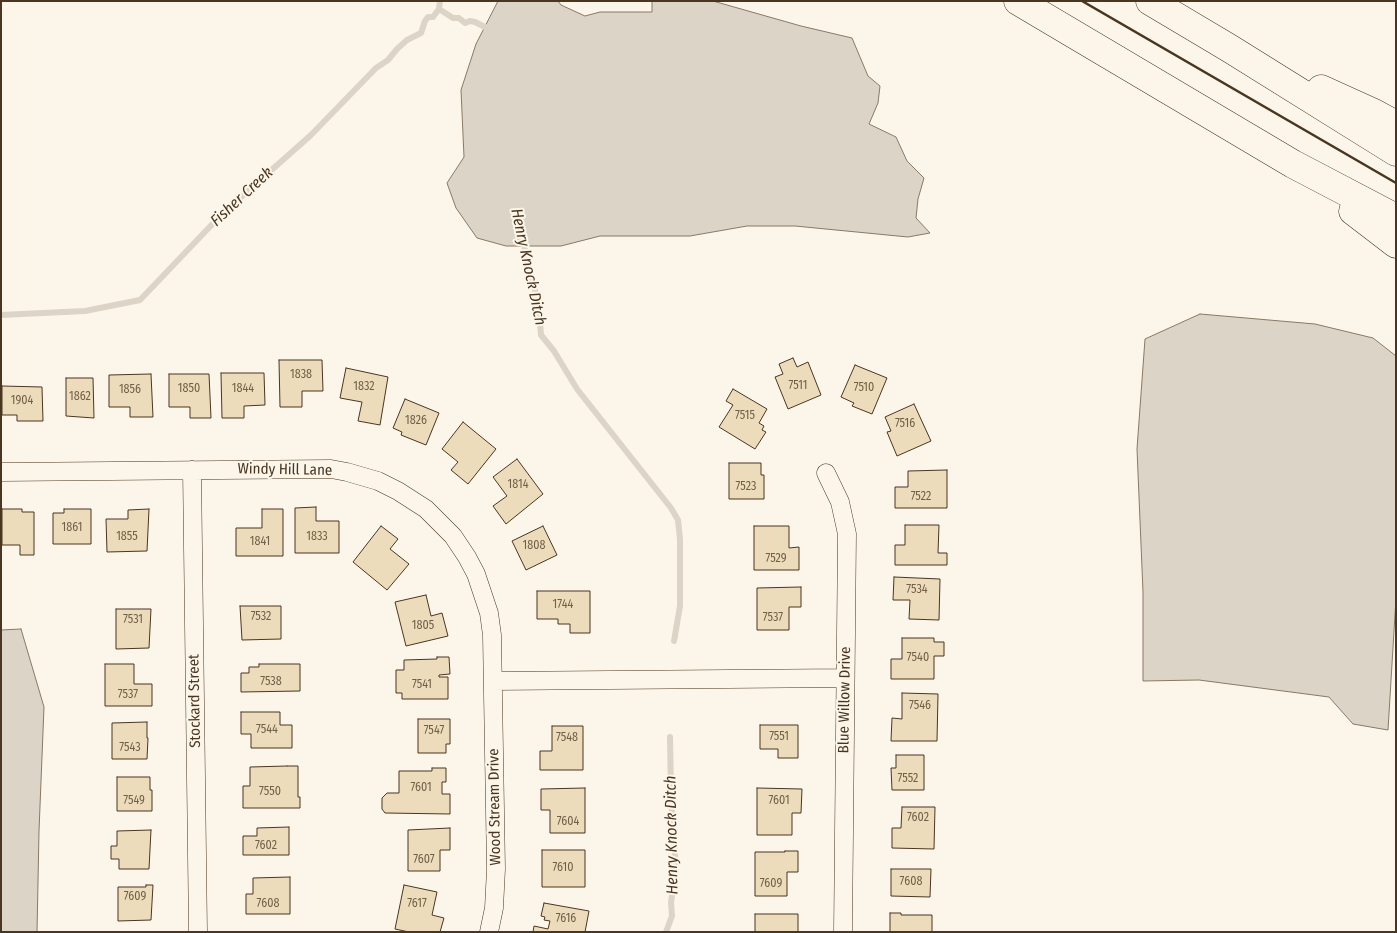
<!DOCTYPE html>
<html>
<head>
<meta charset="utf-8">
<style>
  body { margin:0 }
  #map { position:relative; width:1397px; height:933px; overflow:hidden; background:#fbf6e9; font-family:"Fira Sans Condensed",sans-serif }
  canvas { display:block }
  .frame { position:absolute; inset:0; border:2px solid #4a3520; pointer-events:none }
</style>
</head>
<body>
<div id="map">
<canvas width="1397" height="933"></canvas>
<div class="frame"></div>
</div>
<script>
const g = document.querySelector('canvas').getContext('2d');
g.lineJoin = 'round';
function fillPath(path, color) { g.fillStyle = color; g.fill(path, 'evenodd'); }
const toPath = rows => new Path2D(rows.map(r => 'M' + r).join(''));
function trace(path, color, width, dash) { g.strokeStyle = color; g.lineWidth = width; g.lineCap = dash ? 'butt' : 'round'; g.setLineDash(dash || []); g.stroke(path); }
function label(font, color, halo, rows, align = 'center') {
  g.font = font + ' "Fira Sans Condensed",sans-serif'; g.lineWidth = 4; g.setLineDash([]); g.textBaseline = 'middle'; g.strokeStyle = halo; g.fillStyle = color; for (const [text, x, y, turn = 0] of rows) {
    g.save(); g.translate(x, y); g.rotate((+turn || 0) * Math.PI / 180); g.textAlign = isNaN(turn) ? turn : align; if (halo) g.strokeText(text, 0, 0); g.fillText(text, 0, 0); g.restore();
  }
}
const water = toPath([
  [498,1,558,1,561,5,585,16,600,12,652,12,652,1,713,1,801,26,852,38,868,76,880,86,878,103,869,124,896,137,907,161,924,178,918,199,916,218,930,233,908,237,795,226,747,226,690,236,600,236,561,246,506,246,477,238,456,208,447,183,464,157,461,90,476,44,498,1],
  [1200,314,1315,324,1373,338,1396,356,1396,598,1388,730,1353,724,1329,697,1199,680,1143,681,1143,592,1137,449,1145,339,1200,314],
  [21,629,44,707,39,831,37,932,1,932,1,630,21,629]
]);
fillPath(water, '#dcd4c6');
trace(water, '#887966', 1);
trace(toPath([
  [439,9,453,18,459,18,465,23,470,21,475,22,491,30],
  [524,238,526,263,534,285,539,310,541,335,554,351,577,389,671,508,678,520,680,539,680,606,674,641],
  [1,315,85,311,140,300,222,214,311,135,376,68,388,60,397,49,407,40,421,33,425,21,428,17,433,17,439,9,440,1],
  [666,932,672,916,671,902,676,870,671,797,670,737]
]), '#dcd4c6', 6);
const building = toPath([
  [793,358,797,367,808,362,821,395,788,409,775,377,783,374,779,364,793,358],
  [279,360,322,360,323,391,302,391,302,407,280,407,279,360],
  [855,365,887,378,872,414,852,406,854,403,841,397,855,365],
  [346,368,388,377,380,425,358,421,362,402,340,398,346,368],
  [221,373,264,373,265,405,244,406,244,418,222,418,221,373],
  [151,374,153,417,130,417,130,407,109,407,109,375,151,374],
  [169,374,209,374,211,418,190,418,190,407,169,407,169,374],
  [66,378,93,378,94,418,66,416,66,378],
  [2,386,42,387,43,421,17,421,17,415,2,415,2,386],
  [733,389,767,409,759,423,764,426,762,430,766,432,755,449,719,427,733,405,726,401,733,389],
  [405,399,439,413,426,445,401,435,402,432,393,428,405,399],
  [914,404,931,441,897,456,887,432,891,431,885,417,914,404],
  [463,422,496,449,468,484,451,470,458,462,442,449,463,422],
  [517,459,543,494,506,524,493,506,507,496,493,477,517,459],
  [729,463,761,463,761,475,764,475,764,499,729,499,729,463],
  [947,470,947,508,895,508,895,487,908,487,908,471,947,470],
  [316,507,316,521,339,521,339,553,295,553,295,508,316,507],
  [2,509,22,509,22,512,34,512,34,555,20,555,20,545,2,545,2,509],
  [64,509,91,509,91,544,53,544,53,513,64,513,64,509],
  [149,509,147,551,107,552,106,519,128,519,128,510,149,509],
  [262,509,283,509,283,556,236,556,236,528,262,528,262,509],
  [905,525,939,525,938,553,947,553,947,565,895,565,895,545,905,545,905,525],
  [381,526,398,539,390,549,409,564,387,590,353,562,381,526],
  [543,526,557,555,526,570,512,541,543,526],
  [754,526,789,526,789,548,799,547,799,570,754,570,754,526],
  [894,577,940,579,939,620,909,619,910,600,893,600,894,577],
  [801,587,801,607,789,607,789,630,757,630,757,588,801,587],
  [537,591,590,591,590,633,570,633,570,624,558,624,558,619,537,619,537,591],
  [426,595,431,616,442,613,448,636,406,646,395,602,426,595],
  [240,606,281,606,281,639,242,640,240,606],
  [116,609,151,609,149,648,116,649,116,609],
  [902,638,934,638,934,642,944,642,944,656,934,656,934,679,891,679,891,659,902,659,902,638],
  [437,657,449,657,450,674,439,675,439,677,448,677,448,699,402,699,402,693,396,693,396,670,404,670,404,660,437,659,437,657],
  [105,664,134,664,134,684,152,684,152,706,105,706,105,664],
  [259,664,300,664,300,691,241,692,241,673,249,673,249,667,259,667,259,664],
  [902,693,938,694,937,741,891,741,892,718,902,719,902,693],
  [241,712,280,712,280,725,292,725,292,748,251,748,251,734,241,734,241,712],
  [418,719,450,719,450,744,446,744,446,753,418,753,418,719],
  [147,722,147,738,148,738,147,759,112,759,112,723,147,722],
  [760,725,798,725,798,758,778,758,778,749,760,749,760,725],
  [552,726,583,726,583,770,540,770,540,751,552,751,552,726],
  [896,755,924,755,924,790,892,790,891,768,896,768,896,755],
  [287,766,298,766,298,797,300,797,300,808,243,808,243,786,250,786,250,767,287,766],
  [432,768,446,768,446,782,442,782,442,794,450,794,450,814,385,813,382,809,382,798,387,793,399,793,399,771,432,771,432,768],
  [117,777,150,777,150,790,152,790,152,811,117,811,117,777],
  [585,788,585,833,550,833,550,810,541,810,541,789,585,788],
  [757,788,802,789,801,813,792,813,792,835,757,835,757,788],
  [902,807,935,807,934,849,892,848,892,828,901,828,902,807],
  [289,827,289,855,243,855,243,836,257,836,257,828,289,827],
  [450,828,450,850,440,850,440,871,408,871,408,830,450,828],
  [151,830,149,869,119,869,119,859,111,859,111,846,117,846,117,831,151,830],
  [542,850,585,850,585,887,542,887,542,850],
  [785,851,798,851,798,872,787,872,787,896,755,896,755,852,785,852,785,851],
  [891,869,931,869,930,897,891,896,891,869],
  [290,877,290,914,246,914,246,894,253,894,253,878,290,877],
  [146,885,153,885,151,920,118,921,118,887,146,887,146,885],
  [404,885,437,892,432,915,444,918,440,932,409,932,395,929,404,885],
  [544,903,589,911,585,932,533,932,534,926,548,929,550,921,544,920,545,917,541,916,544,903],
  [890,913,901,913,901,915,932,915,932,932,890,932,890,913],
  [755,914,798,914,798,932,755,932,755,914]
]);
fillPath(building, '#ecdcbc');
trace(building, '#4a3520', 1);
const street = toPath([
  [192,470,198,932],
  [1,472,331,469,347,472,378,481,398,491,426,509,453,536,467,557,476,574,489,613,492,635,496,869,494,908,489,932],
  [826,473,840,502,847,534,843,932],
  [493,681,845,678]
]);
const highway = toPath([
  [1018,1,1293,164,1396,218],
  [1150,1,1229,48,1396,152],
  [1321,89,1374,113,1396,125],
  [1353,211,1396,244]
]);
trace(street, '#4a3520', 19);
trace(highway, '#4a3520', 29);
trace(street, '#fbf6e9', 18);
trace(highway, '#fbf6e9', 28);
trace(toPath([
  [1082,1,1396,183]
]), '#4a3520', 2.5);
label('12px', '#725f47', null, [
  ["1838",301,375],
  ["7511",798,386],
  ["1832",364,387],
  ["7510",864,388],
  ["1850",189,389],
  ["1844",243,389],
  ["1856",130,390],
  ["1862",80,397],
  ["1904",22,401],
  ["7515",745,416],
  ["1826",416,421],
  ["7516",905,424],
  ["1814",518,485],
  ["7523",746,487],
  ["7522",921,497],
  ["1861",72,528],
  ["1855",127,537],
  ["1833",317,537],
  ["1841",260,542],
  ["1808",534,546],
  ["7529",776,559],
  ["7534",917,590],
  ["1744",563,605],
  ["7532",261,617],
  ["7537",773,618],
  ["7531",133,620],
  ["1805",423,626],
  ["7540",918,658],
  ["7538",271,682],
  ["7541",422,685],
  ["7537",128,695],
  ["7546",920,706],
  ["7544",267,730],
  ["7547",434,731],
  ["7551",779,737],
  ["7548",567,738],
  ["7543",130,748],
  ["7552",908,779],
  ["7601",421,788],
  ["7550",270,792],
  ["7549",134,801],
  ["7601",779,801],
  ["7602",918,818],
  ["7604",568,822],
  ["7602",266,846],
  ["7607",424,860],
  ["7610",563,868],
  ["7608",911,882],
  ["7609",771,884],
  ["7609",135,897],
  ["7608",268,904],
  ["7617",417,904],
  ["7616",566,919]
]);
label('15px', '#4a3520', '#fbf6e9', [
  ["Windy Hill Lane",285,470,1],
  ["Blue Willow Drive",845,700,-89],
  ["Stockard Street",195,701,-91],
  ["Wood Stream Drive",495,807,-91]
]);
label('italic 16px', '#4a3520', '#fbf6e9', [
  ["Fisher Creek",242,197,-43],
  ["Henry Knock Ditch",528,267,78],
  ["Henry Knock Ditch",672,835,-91]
]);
</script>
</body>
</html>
